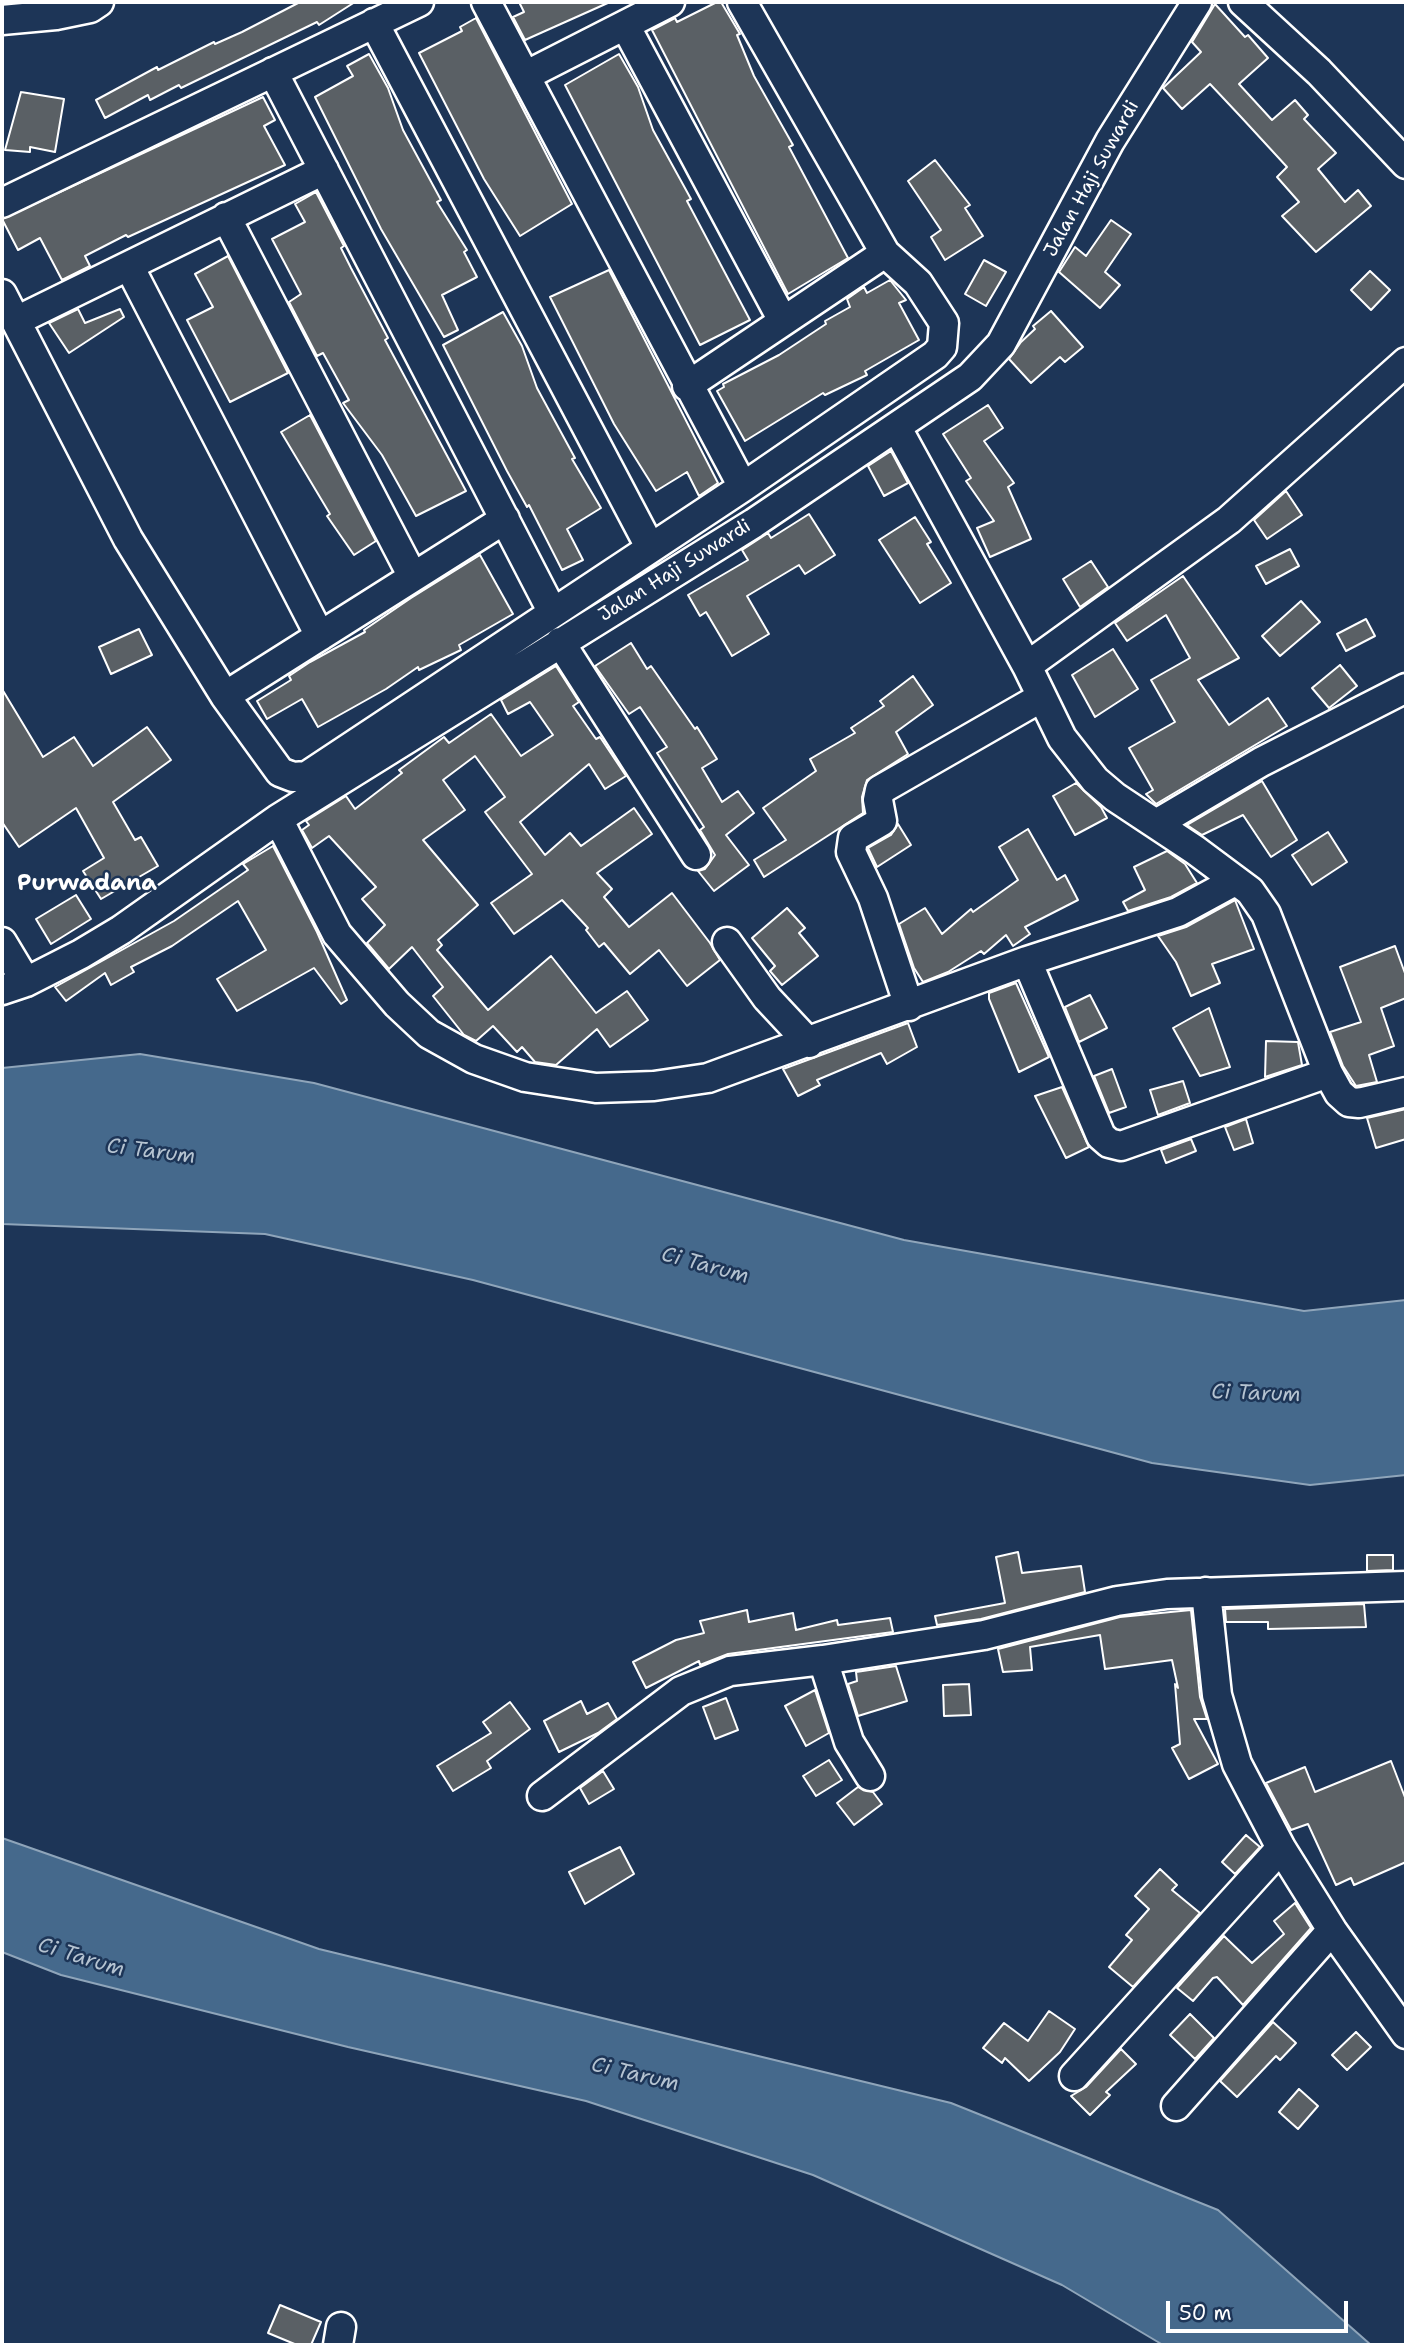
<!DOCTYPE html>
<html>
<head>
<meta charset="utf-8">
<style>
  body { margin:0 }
  #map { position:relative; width:1408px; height:2347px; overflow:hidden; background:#1d3557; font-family:"Shantell Sans",sans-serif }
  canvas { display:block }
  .frame { position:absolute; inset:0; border:4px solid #fff; pointer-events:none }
  .scale { position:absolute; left:1166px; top:2301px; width:182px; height:32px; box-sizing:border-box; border:4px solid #fff; border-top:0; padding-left:9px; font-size:21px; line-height:24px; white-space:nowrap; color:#fff; -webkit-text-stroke:5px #1d3557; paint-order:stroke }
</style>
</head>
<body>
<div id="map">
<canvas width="1408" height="2347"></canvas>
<div class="frame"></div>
<div class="scale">50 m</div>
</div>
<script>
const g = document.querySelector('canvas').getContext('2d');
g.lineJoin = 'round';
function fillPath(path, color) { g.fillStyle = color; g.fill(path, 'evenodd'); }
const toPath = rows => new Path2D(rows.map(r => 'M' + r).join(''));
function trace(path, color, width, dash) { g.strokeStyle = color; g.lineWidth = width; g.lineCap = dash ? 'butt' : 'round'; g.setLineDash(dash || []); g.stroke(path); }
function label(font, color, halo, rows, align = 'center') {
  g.font = font + ' "Shantell Sans",sans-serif'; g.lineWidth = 5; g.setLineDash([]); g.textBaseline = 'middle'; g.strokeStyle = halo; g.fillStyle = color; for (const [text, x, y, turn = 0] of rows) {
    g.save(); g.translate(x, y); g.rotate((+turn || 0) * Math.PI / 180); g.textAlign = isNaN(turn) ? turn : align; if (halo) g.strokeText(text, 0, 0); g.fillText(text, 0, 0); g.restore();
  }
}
const water = toPath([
  [140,1054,314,1083,904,1240,1304,1311,1406,1300,1406,1475,1310,1485,1152,1463,473,1280,265,1234,2,1224,2,1068,140,1054],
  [2,1838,319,1949,951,2103,1218,2210,1371,2345,1163,2345,1062,2285,813,2175,586,2101,348,2047,61,1975,2,1952,2,1838]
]);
fillPath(water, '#45698c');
trace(water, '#8fa5ba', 2);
const building = toPath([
  [300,2,355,2,319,25,317,22,181,88,179,85,150,100,148,95,105,118,96,100,157,67,158,70,214,42,215,44,242,32,300,2],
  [519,2,610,2,525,40,513,17,524,12,519,2],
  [717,2,721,2,740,34,737,35,754,76,793,145,789,147,848,258,788,294,652,30,675,18,677,22,717,2],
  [1215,4,1245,37,1248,35,1268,58,1239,84,1272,120,1295,100,1308,115,1304,119,1336,153,1318,169,1345,202,1358,190,1371,206,1316,252,1282,216,1299,202,1277,177,1287,167,1241,117,1210,84,1182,109,1163,88,1201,52,1192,42,1215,4],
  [476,18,572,204,520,236,484,179,419,53,462,31,460,27,476,18],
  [369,54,388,88,403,130,441,200,437,202,467,250,464,252,477,277,442,295,458,330,444,337,381,229,315,97,353,76,347,66,369,54],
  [619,54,638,87,653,130,691,199,687,201,750,320,700,345,565,85,619,54],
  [21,92,64,99,55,152,30,147,30,152,5,150,21,92],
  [263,97,275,120,264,126,285,165,128,237,126,235,85,256,90,266,62,280,40,238,18,250,2,219,263,97],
  [935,160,970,205,965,208,983,236,945,260,931,237,941,230,908,181,935,160],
  [316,192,344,246,341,248,351,268,388,338,385,340,466,491,416,516,382,455,343,403,349,400,323,353,317,356,289,302,301,294,272,239,305,222,295,204,316,192],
  [1111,220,1131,234,1105,272,1120,285,1100,308,1059,272,1075,247,1086,256,1111,220],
  [228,256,288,373,230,402,187,320,213,307,195,274,228,256],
  [984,260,1006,272,986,306,965,294,984,260],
  [609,270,718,483,699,496,687,472,656,491,614,424,550,297,609,270],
  [1370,271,1390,290,1371,310,1351,290,1370,271],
  [890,280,906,300,899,303,919,340,865,371,867,375,825,395,823,393,745,441,717,391,724,387,723,384,779,355,826,324,825,321,850,307,847,299,864,287,867,293,890,280],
  [78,309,85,323,120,309,124,317,69,353,49,323,78,309],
  [1051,311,1083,347,1065,362,1060,357,1031,383,1009,359,1021,342,1035,329,1033,326,1051,311],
  [503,312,522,346,537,388,575,458,572,459,601,508,567,529,583,560,562,570,529,505,527,507,507,471,443,345,503,312],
  [988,405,1003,428,984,441,1014,483,1008,487,1031,539,990,557,977,528,994,521,966,481,971,478,943,434,988,405],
  [310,415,376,541,354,555,327,516,330,514,281,432,310,415],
  [891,451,908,483,884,496,868,466,891,451],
  [1286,491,1302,515,1267,539,1254,520,1286,491],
  [809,514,835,555,805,574,799,565,747,596,769,634,732,656,706,612,700,616,688,595,748,560,742,550,768,533,771,538,809,514],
  [915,517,931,542,927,544,951,583,920,603,879,540,915,517],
  [1290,549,1299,566,1266,584,1256,566,1290,549],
  [480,555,513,614,459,645,461,650,419,670,418,667,386,689,318,727,302,699,267,719,257,701,291,680,289,676,310,662,365,632,364,630,411,598,480,555],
  [1091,561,1108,587,1080,607,1063,579,1091,561],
  [1183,576,1239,658,1198,680,1229,725,1268,698,1287,726,1156,804,1146,794,1153,790,1129,748,1175,722,1151,680,1190,658,1166,615,1127,641,1115,623,1183,576],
  [1301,601,1320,622,1280,656,1262,636,1301,601],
  [1366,619,1375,636,1346,651,1337,634,1366,619],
  [139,629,152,655,111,674,99,647,139,629],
  [631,643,647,669,651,666,695,729,697,727,717,759,702,768,722,802,738,791,754,813,726,835,749,865,714,891,698,871,705,869,715,855,700,830,704,827,657,753,667,747,640,707,629,714,595,666,631,643],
  [1113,649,1138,689,1095,717,1072,675,1113,649],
  [1340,665,1357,686,1329,708,1312,688,1340,665],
  [556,666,579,702,573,706,596,739,600,737,626,776,605,789,589,764,520,822,545,855,570,833,581,846,634,808,652,834,597,873,612,889,604,897,629,927,672,893,710,943,720,960,687,986,659,950,630,974,604,943,599,947,586,930,588,928,562,900,514,934,491,903,532,874,485,812,505,797,475,756,443,780,465,810,423,840,478,905,438,940,442,945,437,950,488,1010,551,956,596,1013,627,991,648,1020,610,1047,597,1029,556,1065,535,1062,522,1047,517,1052,493,1026,476,1041,464,1035,433,996,443,987,412,947,389,969,367,943,385,925,362,899,376,887,329,836,312,848,302,830,309,825,306,821,346,796,355,809,402,773,399,770,444,737,449,743,491,714,521,756,553,735,530,702,508,714,501,700,556,666],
  [913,676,933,705,896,732,908,754,867,780,862,797,863,813,764,877,754,860,786,840,763,808,816,771,810,759,855,733,851,728,884,706,880,701,913,676],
  [2,689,43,757,74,737,93,766,147,727,171,760,113,802,135,840,141,837,158,866,101,899,83,871,104,858,76,808,19,847,2,822,2,689],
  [1262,781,1297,840,1271,857,1243,815,1202,835,1187,825,1262,781],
  [1076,783,1101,807,1107,818,1075,835,1053,796,1076,783],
  [898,824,911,845,877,867,868,848,891,835,898,824],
  [1028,829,1057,880,1065,875,1078,900,1025,927,1030,934,1013,946,1006,935,984,954,981,951,948,972,923,982,914,968,899,924,925,908,942,934,971,909,973,912,1018,880,999,847,1028,829],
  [1328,832,1347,862,1312,885,1292,855,1328,832],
  [273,846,317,932,347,1000,341,1004,314,968,237,1011,217,979,266,950,238,901,172,946,131,967,134,972,111,985,105,973,66,1001,55,987,174,921,248,870,243,864,273,846],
  [1167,851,1185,864,1197,883,1171,897,1128,911,1123,902,1145,890,1134,867,1167,851],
  [76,895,91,919,51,944,36,919,76,895],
  [1235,900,1254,949,1212,964,1220,983,1191,996,1176,962,1158,936,1186,927,1235,900],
  [787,908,805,928,799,933,818,956,782,985,770,971,775,966,752,938,787,908],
  [1395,946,1406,976,1406,998,1381,1008,1394,1046,1369,1055,1377,1082,1356,1086,1343,1066,1330,1032,1361,1022,1340,967,1395,946],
  [1016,983,1049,1057,1019,1072,989,999,989,993,1016,983],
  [1090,995,1107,1028,1079,1042,1065,1007,1090,995],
  [1209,1008,1230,1067,1200,1076,1173,1028,1209,1008],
  [908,1023,917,1047,887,1064,881,1053,817,1080,820,1085,798,1096,783,1069,908,1023],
  [1266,1041,1298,1042,1302,1065,1265,1077,1266,1041],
  [1112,1069,1126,1107,1109,1113,1094,1076,1112,1069],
  [1183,1081,1190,1103,1158,1115,1150,1090,1183,1081],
  [1062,1087,1089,1147,1066,1158,1035,1096,1062,1087],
  [1406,1109,1406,1139,1376,1148,1367,1118,1406,1109],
  [1246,1119,1253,1143,1234,1150,1225,1127,1246,1119],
  [1191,1139,1196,1151,1166,1163,1161,1150,1191,1139],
  [1018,1552,1022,1573,1081,1566,1085,1592,981,1619,937,1625,935,1616,1005,1603,996,1557,1018,1552],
  [1367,1555,1393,1555,1393,1570,1367,1571,1367,1555],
  [1364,1604,1366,1627,1268,1629,1268,1622,1226,1622,1225,1609,1364,1604],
  [747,1610,749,1622,793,1613,796,1630,837,1620,838,1625,890,1618,893,1632,728,1654,700,1665,699,1661,646,1688,633,1662,676,1640,704,1633,700,1621,747,1610],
  [1191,1610,1200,1697,1207,1719,1194,1719,1218,1764,1189,1779,1172,1748,1180,1744,1175,1684,1178,1688,1172,1660,1105,1669,1100,1635,1030,1647,1032,1670,1003,1672,998,1649,1120,1617,1191,1610],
  [896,1666,907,1701,858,1716,848,1684,857,1681,856,1672,896,1666],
  [969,1684,971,1715,944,1716,943,1685,969,1684],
  [815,1690,829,1733,806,1746,785,1706,815,1690],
  [726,1698,738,1730,715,1739,703,1707,726,1698],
  [581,1701,587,1714,608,1703,617,1719,598,1733,559,1752,544,1721,581,1701],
  [510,1702,530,1729,487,1761,491,1768,453,1791,437,1766,491,1733,483,1722,510,1702],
  [829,1760,842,1780,816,1796,803,1776,829,1760],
  [1391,1761,1406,1800,1406,1862,1354,1885,1351,1878,1336,1885,1308,1824,1291,1830,1266,1783,1305,1767,1315,1792,1391,1761],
  [603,1771,614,1789,589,1804,580,1788,603,1771],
  [858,1787,873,1792,882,1804,854,1825,837,1803,858,1787],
  [1246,1835,1260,1847,1235,1874,1222,1862,1246,1835],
  [620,1847,634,1874,585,1904,569,1872,620,1847],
  [1160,1869,1177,1885,1172,1890,1200,1913,1133,1987,1109,1967,1132,1940,1126,1935,1149,1909,1135,1896,1160,1869],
  [1295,1903,1311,1928,1243,2005,1217,1977,1213,1978,1193,2001,1177,1988,1224,1936,1252,1963,1284,1934,1274,1921,1295,1903],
  [1049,2011,1075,2029,1060,2052,1029,2081,1005,2058,1002,2063,983,2048,1004,2023,1028,2041,1049,2011],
  [1190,2014,1214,2038,1195,2059,1170,2035,1190,2014],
  [1273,2022,1296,2043,1280,2060,1276,2056,1237,2097,1220,2081,1273,2022],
  [1356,2032,1371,2047,1347,2070,1332,2055,1356,2032],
  [1121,2049,1136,2064,1106,2092,1110,2095,1090,2115,1071,2096,1086,2087,1121,2049],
  [1299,2089,1318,2106,1298,2129,1279,2112,1299,2089],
  [280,2305,321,2322,311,2345,297,2345,268,2333,280,2305]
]);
fillPath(building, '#5a6065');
trace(building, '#fff', 2);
const minor = toPath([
  [486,2,743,487],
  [1243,2,1319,72,1406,164],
  [2,20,56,15,90,8,99,2],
  [374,23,650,547],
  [625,25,783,321],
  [273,72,552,611],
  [525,76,670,2],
  [2,203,419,2],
  [226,217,413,577],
  [129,266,320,636],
  [2,294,128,539,225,696,280,772,293,777,307,776,743,487,935,355,942,347,944,323,918,283,885,253,742,2],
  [16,321,324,170],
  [687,386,885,253],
  [897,428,1027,666,1062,738,1095,780,1115,797,1195,850,1250,891,1266,914,1328,1073,1339,1093,1349,1102,1359,1103,1406,1092],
  [560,642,696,855],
  [1027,666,1229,520,1406,362],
  [225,696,505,519],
  [278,819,337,934,397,1004,429,1034,474,1059,525,1077,596,1088,654,1086,708,1078,1027,961,1178,912,1235,881],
  [1156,824,1261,762,1406,688],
  [2,942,26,982],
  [727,942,767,998,809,1043],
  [1027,961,1101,1136,1109,1143,1121,1146,1328,1073],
  [2,990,26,982,81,954,121,930,278,819,754,523,970,377,1001,344,1110,141,1197,2],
  [909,1006,873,898,851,852,853,838,882,821,878,800,880,790,1042,697],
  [1206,1592,1217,1695,1237,1764,1281,1848,1332,1930,1406,2034],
  [823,1660,849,1742,870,1776],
  [542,1796,681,1691,730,1671,823,1660,984,1635,1117,1601,1167,1594,1406,1586],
  [1074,2076,1281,1848],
  [1176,2106,1332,1930],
  [338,2345,341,2327]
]);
trace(minor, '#fff', 33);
trace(minor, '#1d3557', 28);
label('19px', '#fff', '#1d3557', [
  ["Jalan Haji Suwardi",1092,179,-61],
  ["Jalan Haji Suwardi",675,571,-32]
]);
label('italic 21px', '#b5c3d1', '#1d3557', [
  ["Ci Tarum",151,1152,7],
  ["Ci Tarum",705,1266,15],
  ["Ci Tarum",1256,1394,2],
  ["Ci Tarum",81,1958,17],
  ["Ci Tarum",635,2075,13]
]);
label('bold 23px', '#fff', '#1d3557', [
  ["Purwadana",87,884]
]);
</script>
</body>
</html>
